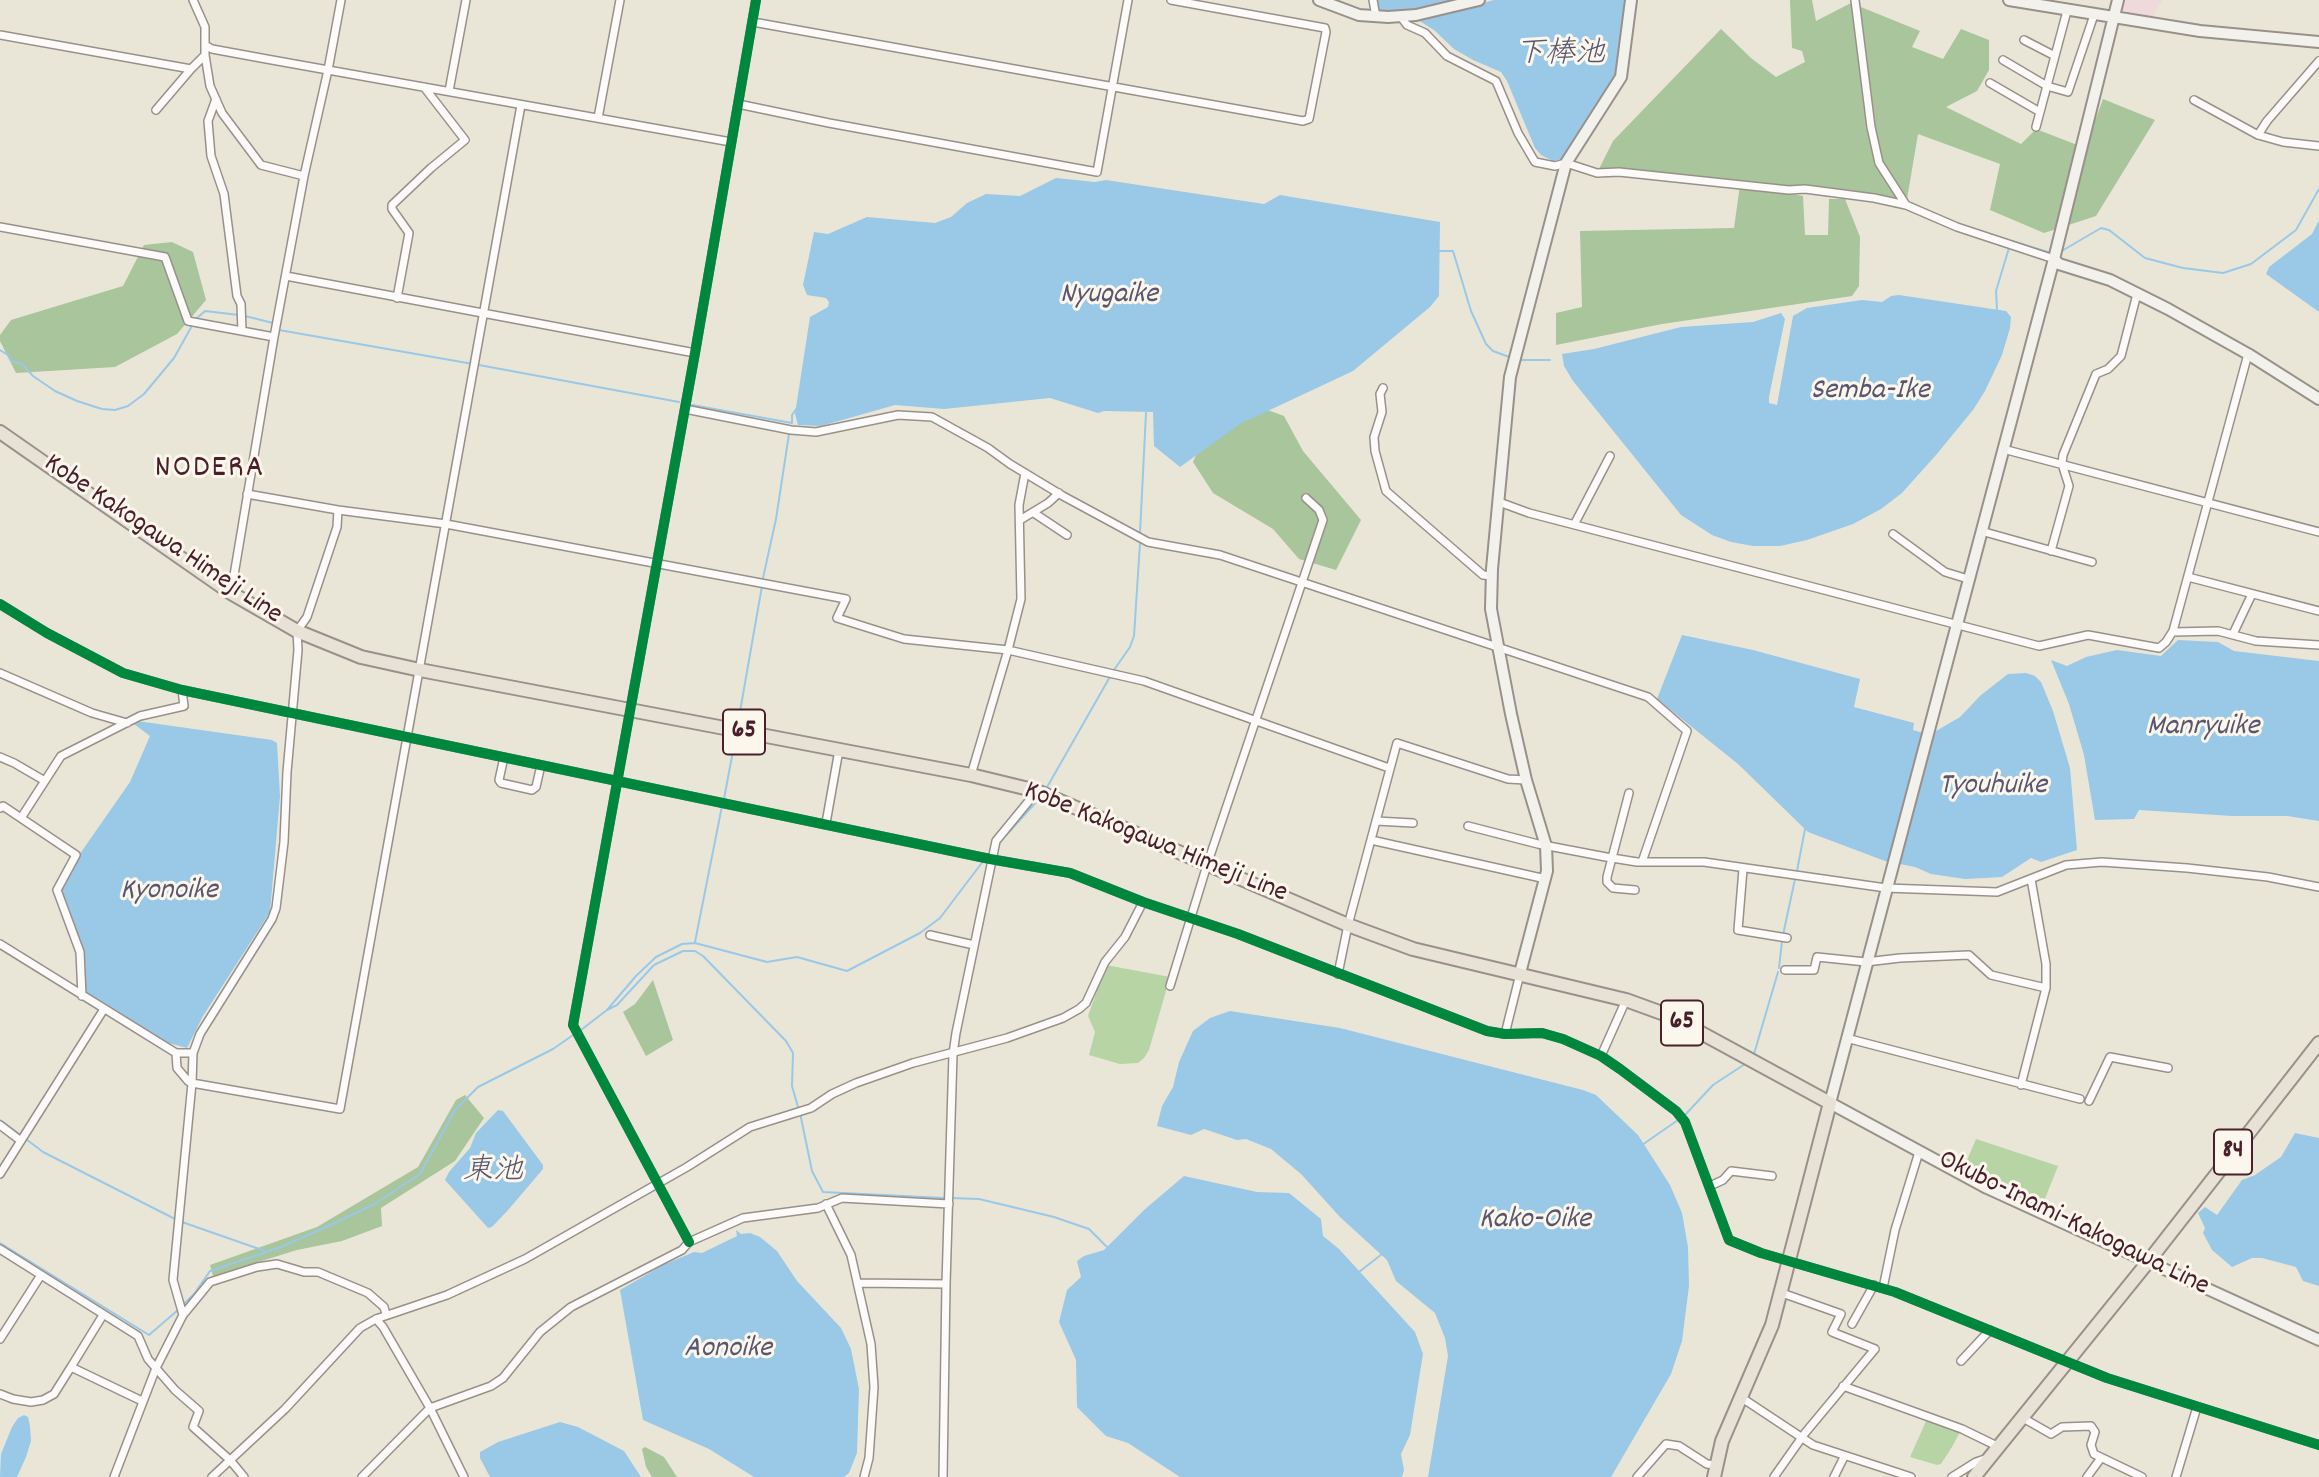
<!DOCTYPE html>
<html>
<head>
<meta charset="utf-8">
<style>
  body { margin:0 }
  canvas { display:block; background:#e9e6d8 }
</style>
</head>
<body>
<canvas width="2319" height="1477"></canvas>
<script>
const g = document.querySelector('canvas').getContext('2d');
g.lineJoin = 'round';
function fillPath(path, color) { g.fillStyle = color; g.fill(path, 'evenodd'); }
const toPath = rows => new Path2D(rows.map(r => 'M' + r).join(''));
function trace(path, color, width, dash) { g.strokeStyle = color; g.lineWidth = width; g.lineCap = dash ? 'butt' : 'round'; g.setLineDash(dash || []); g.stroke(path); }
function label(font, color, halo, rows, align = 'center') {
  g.font = font + ' Dekko,"Klee One",sans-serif'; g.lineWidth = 6; g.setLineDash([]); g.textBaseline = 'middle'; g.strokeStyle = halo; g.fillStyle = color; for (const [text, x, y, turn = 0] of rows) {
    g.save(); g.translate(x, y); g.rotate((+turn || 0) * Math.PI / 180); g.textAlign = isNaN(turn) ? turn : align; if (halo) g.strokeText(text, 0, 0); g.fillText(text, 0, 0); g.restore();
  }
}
fillPath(toPath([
  [2125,0,2163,0,2156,9,2153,19,2125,15,2122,9]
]), '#efd9db');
fillPath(toPath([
  [1106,965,1170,977,1149,1050,1144,1058,1138,1063,1120,1064,1089,1055,1095,1032,1088,1016],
  [1976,1139,2058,1166,2041,1209,1990,1186,1992,1176,1965,1165],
  [1927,1419,1960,1432,1952,1447,1941,1464,1937,1465,1910,1457]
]), '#b6d4a4');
fillPath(toPath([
  [1790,0,1812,0,1816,21,1851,3,1920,31,1912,47,1943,59,1961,29,1989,40,1989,70,1977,91,1946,107,2021,144,2036,129,2085,148,2103,99,2155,120,2096,216,2044,233,1990,210,2000,164,1918,134,1906,205,1835,193,1748,186,1803,196,1805,235,1828,235,1829,199,1845,199,1860,237,1859,286,1852,296,1662,324,1556,345,1556,313,1582,307,1580,231,1734,228,1740,185,1597,173,1613,141,1721,29,1751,58,1776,77,1805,62,1802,51,1792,48],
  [172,242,193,252,206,300,177,334,115,367,16,373,0,341,0,335,11,320,123,286,144,245],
  [1262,408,1284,416,1303,451,1361,520,1336,570,1299,559,1273,529,1213,493,1193,462,1209,426],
  [653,980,673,1040,646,1056,623,1012,635,1004],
  [465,1095,484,1118,455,1161,381,1208,382,1226,342,1241,297,1250,213,1276,210,1265,317,1227,418,1167,456,1100],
  [645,1447,664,1457,677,1477,652,1477,646,1467,642,1449]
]), '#a8c59b');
fillPath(toPath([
  [1376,0,1458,0,1417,11,1380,12],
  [1494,0,1628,0,1617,70,1598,105,1574,138,1563,159,1553,161,1541,155,1535,148,1507,81,1501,72,1473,60,1454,49,1434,30,1418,20],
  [1056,178,1095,182,1106,180,1264,204,1280,195,1440,222,1439,296,1430,307,1353,371,1240,424,1180,467,1154,446,1153,412,1104,411,1098,413,1050,398,944,409,895,405,821,426,798,425,795,414,810,317,828,307,829,302,826,298,807,295,803,285,814,232,828,234,867,217,935,223,951,217,967,203,986,194,1020,196],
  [2319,220,2319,312,2266,274,2269,267,2312,234],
  [1899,295,2006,311,2011,317,2010,328,2002,355,1985,391,1973,410,1936,455,1902,493,1881,509,1853,524,1807,540,1780,546,1753,546,1731,542,1712,535,1681,515,1573,381,1564,366,1562,354,1594,349,1681,327,1753,322,1781,313,1785,319,1769,397,1769,403,1777,405,1793,316,1807,308,1862,300,1882,302,1891,296],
  [1682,635,1753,650,1860,679,1854,707,1914,723,1913,730,1934,736,1936,731,1960,717,1981,695,2008,674,2026,673,2035,676,2041,682,2053,711,2070,768,2077,850,2041,862,2031,858,2002,877,1965,879,1931,874,1915,867,1885,861,1808,832,1738,764,1657,699],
  [2178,640,2218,642,2234,651,2319,661,2319,821,2287,816,2232,816,2139,810,2134,819,2095,820,2084,755,2069,704,2051,660,2067,666,2086,657,2117,650,2161,656],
  [137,721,272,740,277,743,280,796,270,912,203,1016,187,1048,165,1042,86,994,83,956,60,890,77,858,130,782,150,736,134,724],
  [1230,1011,1340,1028,1583,1090,1596,1095,1638,1135,1670,1185,1682,1213,1688,1247,1689,1286,1682,1341,1671,1374,1611,1477,1428,1477,1448,1356,1445,1338,1435,1313,1396,1281,1387,1260,1340,1217,1301,1174,1271,1149,1246,1139,1237,1140,1204,1129,1191,1135,1157,1126,1162,1106,1173,1087,1179,1062,1193,1031,1210,1018],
  [498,1110,503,1111,543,1165,543,1169,509,1209,492,1227,488,1228,445,1180,449,1172,470,1148,476,1133],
  [2295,1133,2319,1138,2319,1286,2303,1281,2296,1267,2262,1258,2252,1258,2232,1267,2212,1250,2203,1233,2205,1228,2198,1213,2205,1207,2217,1215,2242,1180,2255,1175,2281,1157],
  [1184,1176,1257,1192,1289,1193,1321,1219,1323,1236,1339,1249,1415,1332,1423,1354,1410,1435,1401,1454,1404,1470,1402,1477,1180,1477,1128,1443,1106,1436,1077,1407,1076,1360,1059,1322,1067,1290,1081,1277,1077,1261,1084,1256,1104,1250,1144,1210],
  [736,1230,741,1234,750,1233,760,1237,777,1251,797,1281,841,1328,851,1349,859,1389,857,1453,849,1473,844,1477,754,1477,709,1449,643,1420,620,1290,663,1265,694,1252,702,1253,737,1236],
  [24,1415,28,1417,30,1426,31,1441,26,1457,17,1477,0,1477,1,1454,12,1427,18,1418],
  [560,1422,578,1427,624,1451,641,1477,490,1477,480,1458,480,1452,498,1442]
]), '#9ac8e7');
trace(toPath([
  [2012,241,2051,253],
  [1437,251,1453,251,1471,311,1486,344,1493,351,1512,358],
  [2060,252,2101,228,2109,230,2145,258,2183,268,2223,273,2251,264,2296,230,2319,189],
  [1997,310,1996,291,2009,248],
  [245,316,273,323],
  [196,319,205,311,239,315],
  [279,330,473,364],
  [0,350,8,355,11,361,22,364,33,376,55,391,77,401,102,409,115,410,128,406,144,394,174,358,193,324],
  [1520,360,1550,360],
  [479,365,679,402],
  [692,405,792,423,792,415,797,408],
  [1140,533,1146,413],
  [763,578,776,519,789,434],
  [1114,670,1130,647,1134,636,1140,543],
  [84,706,95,710],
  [738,723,762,586],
  [1046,789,1111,675],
  [724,799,736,735],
  [998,844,1039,799],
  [1797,871,1805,829],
  [1783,935,1795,879],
  [695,942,722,806],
  [1779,968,1782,941],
  [607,1010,617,1005,654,965,683,951,695,951,703,956,786,1041,793,1053,792,1086,798,1107],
  [581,1030,607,1010,636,976,656,957,682,944,695,943,767,962,797,957,847,971,920,933,940,918,984,860],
  [1754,1054,1778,972],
  [800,1113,812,1171,823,1192,944,1198],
  [1685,1115,1713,1085,1745,1064],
  [0,1120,22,1136],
  [26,1139,43,1152,175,1219],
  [1642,1145,1678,1120],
  [950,1198,979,1199,1054,1217,1089,1229,1107,1247],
  [182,1222,265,1251],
  [0,1243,149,1335,178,1310],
  [1359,1272,1382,1254],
  [182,1306,194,1294,210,1271,281,1247,326,1227,373,1205,420,1174,455,1110,478,1087,553,1049,576,1033]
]), '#9ac8e7', 2);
const street = toPath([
  [193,0,205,27,205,55,210,86,222,113,261,165,304,176],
  [1373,0,1376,17],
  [1855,0,1871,127,1879,163,1906,205],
  [1401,17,1407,25,1425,33,1447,56,1496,81,1518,133,1535,162,1555,166,1566,163,1597,173,1619,172,1789,190,1805,189,1874,198,1906,205,1957,227,2054,259],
  [753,22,1303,121,1309,119,1326,32,1325,28,1171,0],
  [0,35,191,69,205,55],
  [2024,40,2055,56],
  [205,45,212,49,272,60,731,142],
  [2003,60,2047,86,2068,92,2094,15],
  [2319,61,2267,121,2258,135,2283,142,2319,146],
  [1990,83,2040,112],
  [449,91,466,0],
  [216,99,208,121,211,156,224,194,237,296,241,304,242,331],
  [2194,100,2258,135],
  [738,104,829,123,1097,172,1128,0],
  [156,110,191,69],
  [598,118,620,0],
  [2036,127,2067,11],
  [0,227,165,257,188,321,274,337],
  [286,276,695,353],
  [397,298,409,233,392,209,392,205,431,168,465,140,424,87],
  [1383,388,1380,394,1382,412,1374,437,1375,451,1386,491,1483,575,1492,576],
  [685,409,791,430,816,432,898,415,932,417,988,448,1010,464,1063,496,1148,542,1220,555,1648,697,1687,731,1642,862],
  [2003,449,2319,532],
  [247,494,338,510,446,524,846,599,837,618,904,639,1008,650,1144,681,1389,768],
  [1499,502,1529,513,2039,646,2088,635,2159,648,2166,642,2173,631,2248,354],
  [1034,513,1067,535],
  [1020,520,1048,503,1059,493],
  [1575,523,1610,456],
  [1981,531,2092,562],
  [1893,534,1945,572,1968,579],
  [2051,551,2069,486,2062,464,2063,455,2096,374,2108,369,2121,356,2137,294],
  [2188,577,2319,611],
  [231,593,274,337,304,176,328,70,341,0],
  [0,604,47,633,123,673,182,690,990,859,1070,873,1143,902,1238,934,1487,1031,1505,1034,1542,1033,1563,1039,1601,1056,1620,1069,1676,1111,1685,1122,1729,1240,1761,1253,1895,1292,2107,1378,2319,1445],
  [2173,632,2218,631,2256,641,2319,645],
  [2233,634,2252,594],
  [0,673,92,713,127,723],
  [0,757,14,763,45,781],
  [504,757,499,780,501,783,532,790,536,787,541,765],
  [971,775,1008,650,1021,599,1019,505,1025,473],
  [1629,793,1607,877,1607,882,1613,888,1635,890],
  [0,808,3,806,76,855,57,890,80,952,82,996],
  [21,818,61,756,140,716,184,706,182,690],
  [1376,821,1413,823],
  [826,823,839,750],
  [1468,826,1538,844,1606,857,1637,862,1704,862,1886,888,1997,892,2066,865,2102,862,2187,868,2268,877,2319,887],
  [1371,840,1546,879],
  [1743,869,1738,930,1787,938],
  [930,935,974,945],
  [0,944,176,1053,193,1053],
  [1785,970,1814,970,1817,957,1866,962,1900,958,1969,955,1991,975,2046,988],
  [1338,974,1348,925,1397,743,1508,779,1526,780],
  [1170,986,1207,865,1323,520,1319,510,1306,498],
  [1505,1034,1520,974],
  [1846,1038,2080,1099],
  [176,1053,177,1068,188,1081,192,1083,340,1109,521,105],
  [1601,1056,1626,1000],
  [2021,1085,2046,988,2046,964,2031,879],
  [2089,1101,2110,1057,2168,1068],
  [0,1125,21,1141],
  [0,1174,104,1009],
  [1710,1186,1723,1180,1731,1171,1772,1176],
  [826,1204,851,1255,871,1344,874,1387,869,1458,864,1477],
  [689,1242,573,1025,695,353,756,0],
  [0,1249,138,1336,148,1359,175,1390,199,1411,193,1427,230,1460,244,1477],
  [858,1283,946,1284],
  [1883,1288,1895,1230,1919,1152],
  [183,1315,173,1280,192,1083,193,1053,200,1034,272,919,276,908,284,842,287,772,298,650,297,631,307,617,337,527,338,510],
  [376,1319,383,1327,430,1408,464,1477],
  [1852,1324,1874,1285],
  [0,1339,41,1275],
  [1961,1361,1990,1330],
  [71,1367,103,1315],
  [1843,1386,1962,1429,1999,1447],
  [0,1394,13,1399,31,1402,43,1400,54,1394,71,1367,142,1401],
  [1742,1398,1813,1445,1911,1477],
  [2023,1418,2051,1434,2062,1427,2091,1426,2095,1432,2091,1445,2094,1454,2142,1477],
  [114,1477,156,1368,183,1315,210,1282,257,1267,277,1264,304,1272,318,1272,368,1293,384,1307,386,1314],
  [212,1477,285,1409,360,1328,376,1319,447,1295,525,1259,687,1167,750,1127,811,1108,832,1094,856,1083,913,1063,1007,1038,1063,1018,1079,1009,1086,1003,1105,962,1125,937,1143,902],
  [362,1477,430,1408,491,1386,503,1378,540,1332,571,1307,682,1250,689,1242,743,1218,818,1208,842,1198,949,1204],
  [943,1477,946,1284,953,1054,956,1033,996,841,1037,791],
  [1637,1477,1666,1444,1679,1446,1707,1464,1715,1465],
  [1774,1477,1805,1433,1875,1349,1832,1332,1841,1314,1782,1293],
  [1834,1477,1844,1457],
  [1952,1477,1976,1462,1985,1459],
  [2087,1477,2101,1458],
  [2176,1477,2197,1407]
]);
const secondary = toPath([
  [1319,0,1359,15,1388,17,1416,15,1479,0],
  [2009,0,2200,31,2319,42],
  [2118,0,2054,259,1830,1103,1987,1188,2319,1340],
  [2054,259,2059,264,2110,280,2168,309,2248,354,2319,399],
  [1520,973,1547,871,1546,846,1526,780,1511,714,1491,609,1492,569,1510,377,1566,163,1621,77,1631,0]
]);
const primary = toPath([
  [0,432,231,593,297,631,361,657,420,670,971,775,1037,791,1348,925,1413,949,1626,1000,1670,1016,1830,1103,1772,1325,1722,1441,1714,1477],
  [1974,1477,2148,1262,2319,1043]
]);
trace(street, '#99908b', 10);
trace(secondary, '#99908b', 14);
trace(primary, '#99908b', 16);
trace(street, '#fcfbf9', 7);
trace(secondary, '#f3f1eb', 10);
trace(primary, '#e7e2d5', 12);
trace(toPath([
  [0,604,47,633,123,673,182,690,990,859,1070,873,1143,902,1238,934,1487,1031,1505,1034,1542,1033,1563,1039,1601,1056,1620,1069,1676,1111,1685,1122,1729,1240,1761,1253,1895,1292,2107,1378,2319,1445],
  [689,1242,573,1025,695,353,756,0]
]), '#00873e', 10);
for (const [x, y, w] of [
  [744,732,42],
  [1682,1023,42],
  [2233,1152,38]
]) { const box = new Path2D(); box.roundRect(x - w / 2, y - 22.5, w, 45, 5); g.fillStyle = '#fbf7ec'; g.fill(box); trace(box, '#4a1f2b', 2); }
label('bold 26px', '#4a1f2b', null, [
  ["65",744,732],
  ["65",1682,1023],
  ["84",2233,1152]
]);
label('28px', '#4a1f2b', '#fbf7ec', [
  ["Kobe Kakogawa Himeji Line",162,541,34],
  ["Kobe Kakogawa Himeji Line",1155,844,22],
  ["Okubo-Inami-Kakogawa Line",2073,1225,26]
]);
label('italic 30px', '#5a566f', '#fbf7ec', [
  ["下棒池",1560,57],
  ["Nyugaike",1109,297],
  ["Semba-Ike",1870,393],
  ["Manryuike",2203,729],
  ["Tyouhuike",1993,788],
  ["Kyonoike",169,893],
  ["東池",493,1174],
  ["Kako-Oike",1535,1222],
  ["Aonoike",728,1351]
]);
g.letterSpacing = '2px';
label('32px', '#4a1f2b', '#fbf7ec', [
  ["NODERA",210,471]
]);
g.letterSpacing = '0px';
</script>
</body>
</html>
